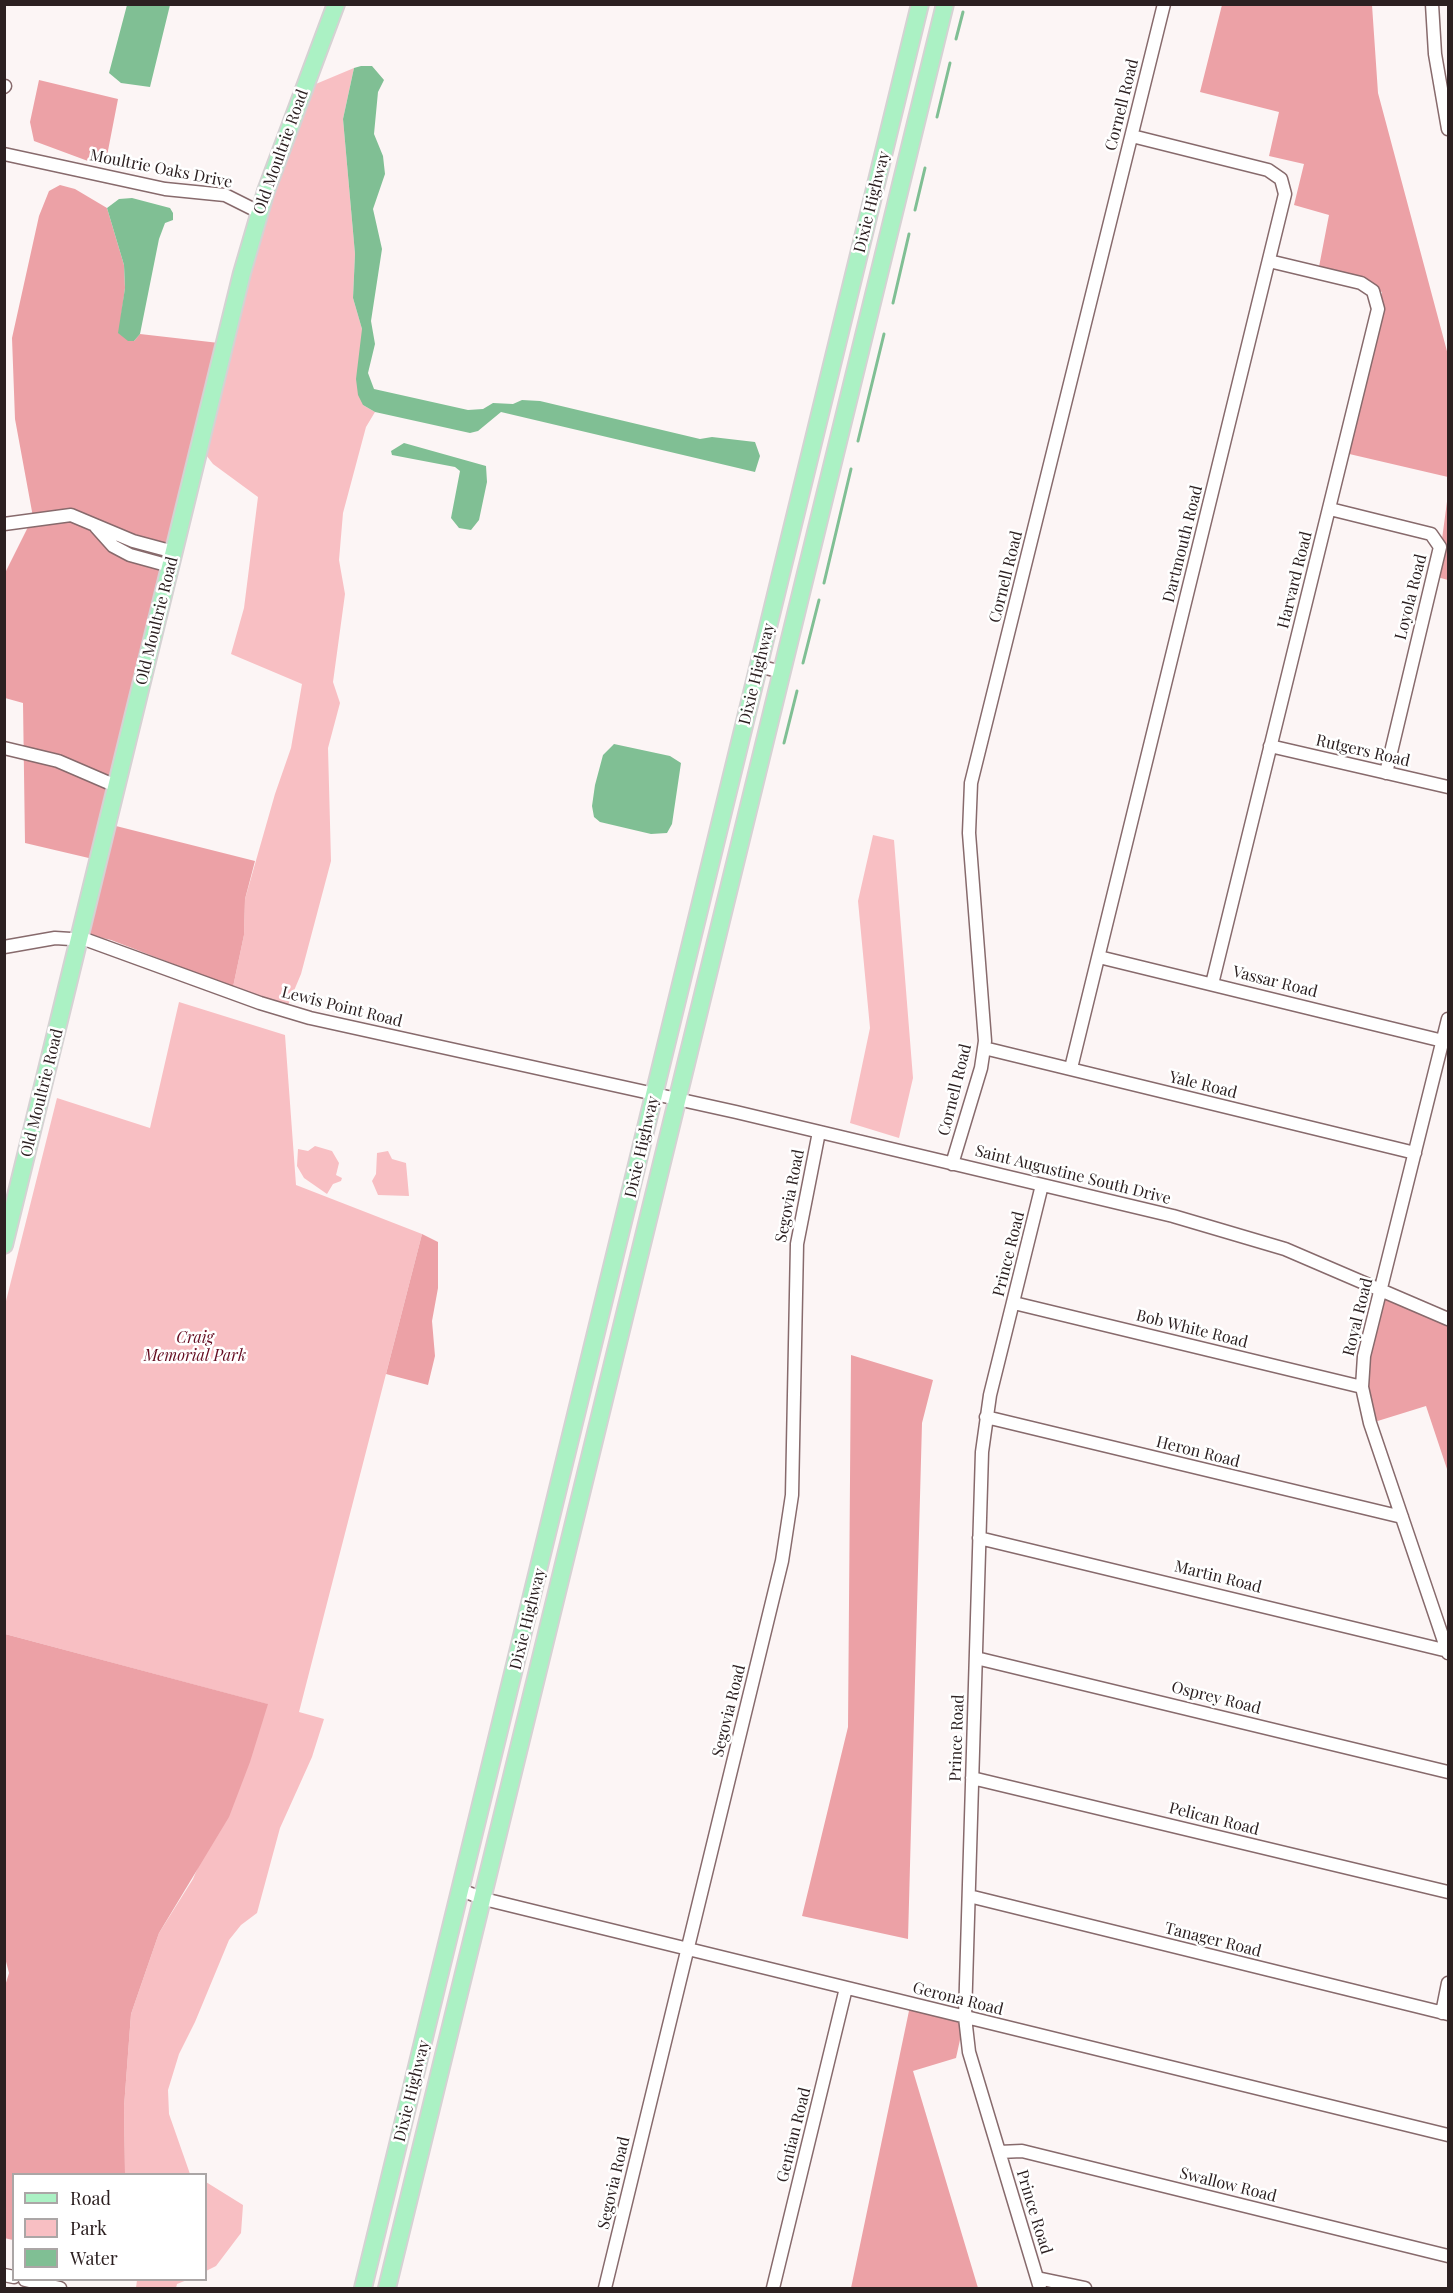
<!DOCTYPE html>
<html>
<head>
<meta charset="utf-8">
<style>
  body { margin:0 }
  #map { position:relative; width:1453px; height:2293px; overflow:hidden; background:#fcf5f5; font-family:"Playfair Display",serif }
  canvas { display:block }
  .frame { position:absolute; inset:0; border:6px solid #2c2021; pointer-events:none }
  .legend { position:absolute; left:12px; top:2173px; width:195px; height:108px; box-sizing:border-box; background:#fff; border:2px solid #aba6a6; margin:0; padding:8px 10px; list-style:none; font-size:18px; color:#2c2021 }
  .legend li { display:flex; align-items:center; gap:12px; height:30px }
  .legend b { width:30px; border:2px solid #aba6a6 }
</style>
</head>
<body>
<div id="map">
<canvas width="1453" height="2293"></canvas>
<div class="frame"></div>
<ul class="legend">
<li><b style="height:8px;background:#abf1c4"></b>Road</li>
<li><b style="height:16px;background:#f8bfc3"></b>Park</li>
<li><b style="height:16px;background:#80bf94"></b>Water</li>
</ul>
</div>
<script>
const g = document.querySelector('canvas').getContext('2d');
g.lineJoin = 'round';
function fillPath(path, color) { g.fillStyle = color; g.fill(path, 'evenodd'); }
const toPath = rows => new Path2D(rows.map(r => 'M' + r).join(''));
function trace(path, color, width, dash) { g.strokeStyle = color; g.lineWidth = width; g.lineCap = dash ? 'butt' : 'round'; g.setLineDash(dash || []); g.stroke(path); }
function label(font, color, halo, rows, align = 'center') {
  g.font = font + ' "Playfair Display",serif'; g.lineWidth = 5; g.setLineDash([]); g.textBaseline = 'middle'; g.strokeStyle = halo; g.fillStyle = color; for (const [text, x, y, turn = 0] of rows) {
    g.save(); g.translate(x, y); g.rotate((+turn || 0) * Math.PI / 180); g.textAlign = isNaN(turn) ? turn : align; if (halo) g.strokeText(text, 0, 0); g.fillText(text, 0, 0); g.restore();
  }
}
fillPath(toPath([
  [354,68,343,119,355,254,353,298,362,329,363,405,375,412,366,427,343,513,339,560,345,594,333,682,340,703,328,748,331,861,301,974,288,1005,233,987,244,935,245,899,275,794,291,748,302,684,231,654,244,608,258,497,213,464,203,451,257,233,311,86],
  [873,835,894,840,913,1078,899,1138,850,1123,870,1028,858,901],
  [179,1002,285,1035,296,1185,422,1234,299,1712,324,1719,312,1757,280,1828,257,1913,241,1925,229,1940,195,2022,179,2054,168,2090,169,2114,190,2174,125,2174,124,2107,131,2014,159,1933,193,1879,267,1704,5,1634,5,1305,57,1098,150,1128],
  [315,1146,332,1151,339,1163,336,1175,342,1178,341,1181,333,1184,327,1194,304,1178,297,1166,298,1149,308,1151],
  [388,1151,392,1159,406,1163,409,1196,378,1195,372,1181,376,1174,377,1153],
  [206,2182,243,2205,241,2233,216,2266,206,2271],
  [137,2280,187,2280,177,2284,176,2288,136,2288]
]), '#f8bfc3');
fillPath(toPath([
  [1222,5,1372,5,1378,93,1448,355,1448,477,1345,453,1382,292,1318,272,1329,215,1294,205,1304,164,1269,156,1279,112,1200,92],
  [39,80,118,99,106,161,96,164,34,141,30,122],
  [60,185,75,189,107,208,124,265,125,288,119,333,134,341,140,334,219,343,93,859,25,843,23,703,5,698,5,573,33,517,15,419,12,338,39,216,49,191],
  [1448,494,1448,580,1437,577],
  [112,825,255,861,245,899,244,935,233,987,111,940,86,934],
  [422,1234,438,1242,438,1288,432,1321,435,1356,428,1385,386,1374],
  [1380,1295,1448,1325,1448,1472,1426,1406,1368,1424,1360,1385],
  [851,1355,933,1380,922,1423,908,1939,802,1916,848,1727],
  [5,1634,268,1704,250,1762,229,1817,159,1933,131,2014,124,2107,125,2174,14,2174,13,2240,4,2238,4,1989,9,1973,4,1954],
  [910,2006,965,2017,956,2058,913,2071,978,2288,851,2288]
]), '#eca1a6');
fillPath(toPath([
  [127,5,170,5,150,87,121,83,109,73],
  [361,66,372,66,384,80,378,92,374,134,383,156,385,174,373,209,382,249,371,321,375,344,368,373,374,389,468,410,483,409,493,403,513,404,522,400,540,401,700,439,712,437,755,442,760,456,755,472,501,412,478,431,470,433,375,412,363,405,358,395,356,379,362,329,353,298,355,254,343,119,354,68],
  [132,198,170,208,173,213,173,220,165,223,159,239,140,334,134,341,128,341,118,333,125,288,124,265,107,208,119,199],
  [404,443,486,466,487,482,479,520,471,530,459,528,451,518,460,471,455,467,392,455,391,451],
  [614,744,670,756,681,763,672,824,667,833,651,834,600,822,594,817,592,806,595,785,603,755]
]), '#80bf94');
trace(toPath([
  [956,39,963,12],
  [937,117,950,63],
  [915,210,925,168],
  [893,303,909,234],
  [858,441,884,334],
  [824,583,851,469],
  [803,663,819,600],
  [784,743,797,691]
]), '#80bf94', 3);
const minor = toPath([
  [1432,4,1435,54,1448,129],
  [4,87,5,86],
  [4,154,165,189,225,195,259,212],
  [1330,509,1431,534,1440,547,1386,773],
  [4,524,71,515,133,541,174,552],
  [96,527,113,546,130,555,170,566],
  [758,666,782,672],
  [1270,746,1448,787],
  [4,748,58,761,116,786],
  [4,947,55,938,87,940,260,1003,310,1018,736,1112,1173,1216,1285,1249,1448,1319],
  [1099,957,1443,1041],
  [1212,984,1378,309,1373,291,1361,283,1269,261],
  [1448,1019,1364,1356,1362,1387,1370,1423,1448,1653],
  [984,1048,1415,1153],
  [1071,1068,1285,194,1281,179,1268,170,1132,136],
  [952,1164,981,1068,985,1041,969,833,971,783,1164,4],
  [1014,1303,1362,1387],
  [986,1417,1402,1517],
  [979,1538,1448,1651],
  [976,1658,1448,1772],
  [972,1778,1448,1892],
  [461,1890,484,1899,1448,2135],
  [969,1896,1448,2014],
  [1442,2013,1448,1983],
  [999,2152,1022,2151,1448,2256],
  [4,2275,14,2277],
  [1037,2278,1085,2288],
  [25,2280,60,2288],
  [605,2288,782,1561,792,1495,797,1244,819,1132],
  [773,2288,846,1988],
  [1040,2288,969,2052,965,2017,982,1452,990,1395,1042,1185]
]);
const major = toPath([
  [4,1245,242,273,266,191,336,4],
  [363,2288,920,4],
  [387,2288,945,4]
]);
trace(minor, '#876a6c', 15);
trace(major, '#d5d2d3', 20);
trace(minor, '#fff', 12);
trace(major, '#abf1c4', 16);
label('16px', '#2c2021', '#fff', [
  ["Cornell Road",1122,105,-76],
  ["Old Moultrie Road",281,152,-70],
  ["Moultrie Oaks Drive",161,169,11],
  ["Dixie Highway",872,202,-76],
  ["Dartmouth Road",1183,544,-76],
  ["Cornell Road",1006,577,-76],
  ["Harvard Road",1295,580,-76],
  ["Loyola Road",1411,597,-76],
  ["Old Moultrie Road",157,621,-76],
  ["Dixie Highway",757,674,-76],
  ["Rutgers Road",1363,751,13],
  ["Vassar Road",1275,982,14],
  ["Lewis Point Road",342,1007,14],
  ["Yale Road",1203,1085,14],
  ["Cornell Road",955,1090,-76],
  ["Old Moultrie Road",42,1093,-76],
  ["Dixie Highway",642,1147,-77],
  ["Saint Augustine South Drive",1073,1175,14],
  ["Segovia Road",790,1196,-79],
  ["Prince Road",1009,1254,-76],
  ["Royal Road",1358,1317,-76],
  ["Bob White Road",1192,1329,14],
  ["Heron Road",1198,1452,14],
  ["Martin Road",1218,1577,14],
  ["Dixie Highway",528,1619,-76],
  ["Osprey Road",1216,1698,14],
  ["Segovia Road",729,1711,-76],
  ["Prince Road",957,1738,-88],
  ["Pelican Road",1214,1819,14],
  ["Tanager Road",1213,1940,14],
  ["Gerona Road",958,1999,14],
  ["Dixie Highway",412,2091,-76],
  ["Gentian Road",794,2135,-76],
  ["Segovia Road",614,2183,-77],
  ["Swallow Road",1228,2185,14],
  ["Prince Road",1034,2212,73]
]);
label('italic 16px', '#640c21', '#fff', [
  ["Craig",195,1338],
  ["Memorial Park",195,1356]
]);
</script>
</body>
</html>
